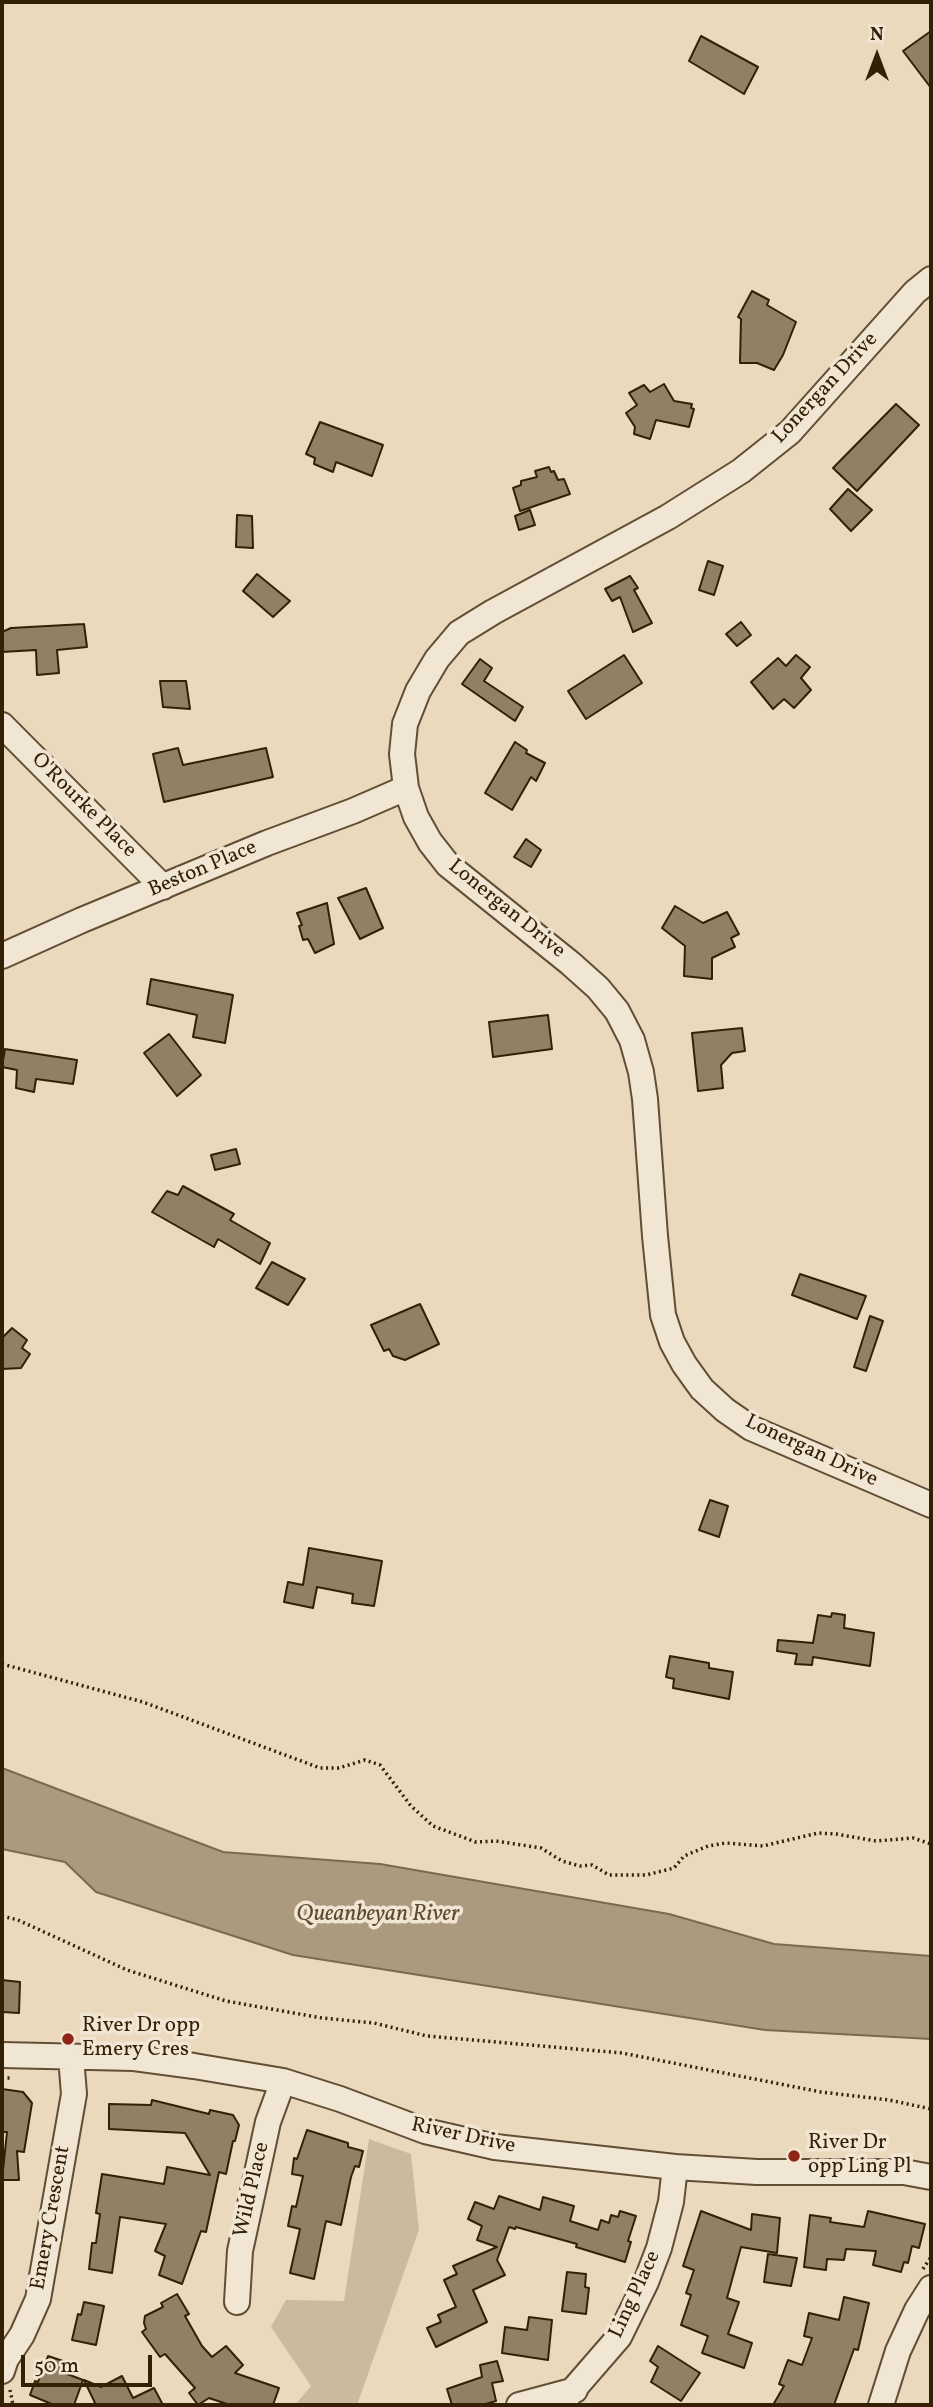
<!DOCTYPE html>
<html>
<head>
<meta charset="utf-8">
<style>
  body { margin:0 }
  #map { position:relative; width:933px; height:2407px; overflow:hidden; background:#ead9bd; font-family:Vollkorn,serif }
  canvas { display:block }
  .frame { position:absolute; inset:0; border:4px solid #332005; pointer-events:none }
  .north { position:absolute; left:842px; top:21px; width:70px; height:70px; -webkit-text-stroke:5px #f1e6d4; paint-order:stroke; rotate:0deg; font-size:19px; font-weight:700; line-height:28px; text-align:center; color:#332005 }
  .north::after { content:''; display:block; margin:auto; width:24px; height:32px; background:#332005; clip-path:polygon(50% 0,100% 100%,50% 72%,0 100%) }
  .scale { position:absolute; left:21px; top:2355px; width:131px; height:32px; box-sizing:border-box; border:4px solid #332005; border-top:0; padding-left:9px; font-size:21px; line-height:24px; white-space:nowrap; color:#332005; -webkit-text-stroke:5px #f1e6d4; paint-order:stroke }
</style>
</head>
<body>
<div id="map">
<canvas width="933" height="2407"></canvas>
<div class="frame"></div>
<div class="north">N</div>
<div class="scale">50 m</div>
</div>
<script>
const g = document.querySelector('canvas').getContext('2d');
g.lineJoin = 'round';
function fillPath(path, color) { g.fillStyle = color; g.fill(path, 'evenodd'); }
const toPath = rows => new Path2D(rows.map(r => 'M' + r).join(''));
function trace(path, color, width, dash) { g.strokeStyle = color; g.lineWidth = width; g.lineCap = dash ? 'butt' : 'round'; g.setLineDash(dash || []); g.stroke(path); }
function label(font, color, halo, rows, align = 'center') {
  g.font = font + ' Vollkorn,serif'; g.lineWidth = 7; g.setLineDash([]); g.textBaseline = 'middle'; g.strokeStyle = halo; g.fillStyle = color; for (const [text, x, y, turn = 0] of rows) {
    g.save(); g.translate(x, y); g.rotate((+turn || 0) * Math.PI / 180); g.textAlign = isNaN(turn) ? turn : align; if (halo) g.strokeText(text, 0, 0); g.fillText(text, 0, 0); g.restore();
  }
}
fillPath(toPath([
  [369,2139,411,2154,419,2230,357,2405,295,2405,311,2386,271,2327,286,2300,344,2301]
]), '#cbba9e');
const water = toPath([
  [2,1768,223,1852,380,1864,669,1914,774,1944,931,1956,931,2039,765,2030,293,1955,96,1892,65,1862,2,1849,2,1768]
]);
fillPath(water, '#ac9a7e');
trace(water, '#7c694e', 2);
const building = toPath([
  [931,31,931,88,903,51,931,31],
  [701,36,758,67,744,94,689,61,701,36],
  [752,291,769,300,767,305,796,322,783,355,774,370,757,363,740,363,741,319,738,317,752,291],
  [664,384,674,401,692,404,691,408,694,409,689,427,656,420,650,439,634,434,635,427,626,413,637,405,629,393,644,385,650,392,664,384],
  [896,404,919,425,857,491,833,468,896,404],
  [320,422,383,445,372,476,336,462,333,472,314,464,315,458,306,454,320,422],
  [549,467,551,472,554,471,558,480,564,479,570,494,520,511,513,488,521,485,521,481,537,477,535,471,549,467],
  [848,489,872,510,851,531,830,509,848,489],
  [530,510,535,525,519,530,515,516,530,510],
  [237,515,252,516,253,548,236,547,237,515],
  [708,561,723,566,714,595,699,590,708,561],
  [257,574,290,601,273,617,243,591,257,574],
  [630,576,638,588,634,590,652,623,633,632,620,597,612,601,605,589,630,576],
  [741,622,751,635,737,646,726,634,741,622],
  [84,624,87,647,57,650,59,673,37,675,36,650,2,652,2,632,11,628,84,624],
  [624,655,642,683,586,719,568,691,624,655],
  [796,655,810,667,801,678,811,690,794,708,784,699,773,709,751,682,778,658,786,666,796,655],
  [480,659,492,668,484,681,523,707,515,721,462,684,480,659],
  [160,681,186,681,190,709,163,707,160,681],
  [515,742,527,750,526,753,545,763,536,781,531,777,512,810,485,793,515,742],
  [178,748,183,765,266,748,273,777,164,802,153,754,178,748],
  [526,839,541,850,531,867,514,857,526,839],
  [366,888,383,928,360,939,338,898,366,888],
  [327,903,334,944,315,953,308,939,303,940,299,926,302,925,297,913,327,903],
  [675,906,703,923,727,912,739,934,731,938,735,947,712,958,712,979,684,976,685,946,662,928,675,906],
  [151,979,233,995,225,1043,193,1037,197,1015,147,1004,151,979],
  [548,1015,552,1049,493,1057,489,1022,548,1015],
  [742,1028,745,1051,732,1053,721,1065,723,1088,698,1091,692,1033,742,1028],
  [169,1034,201,1075,177,1096,144,1053,169,1034],
  [5,1049,77,1060,73,1084,36,1079,34,1092,16,1088,17,1070,2,1067,5,1049],
  [236,1149,240,1164,215,1170,211,1155,236,1149],
  [183,1186,234,1214,230,1220,270,1243,260,1264,218,1239,214,1247,152,1212,167,1191,178,1195,183,1186],
  [272,1262,305,1279,288,1305,256,1288,272,1262],
  [800,1274,866,1296,857,1319,792,1295,800,1274],
  [420,1304,439,1344,405,1360,393,1356,389,1349,384,1351,371,1325,420,1304],
  [870,1316,883,1321,866,1371,854,1367,870,1316],
  [12,1328,27,1340,22,1348,30,1354,21,1368,2,1369,2,1338,12,1328],
  [710,1500,728,1506,719,1537,699,1530,710,1500],
  [309,1548,382,1561,374,1606,352,1603,353,1594,317,1587,313,1608,284,1602,288,1582,303,1585,309,1548],
  [832,1613,845,1615,844,1628,874,1633,870,1666,813,1657,812,1665,795,1664,797,1654,777,1651,778,1640,813,1643,818,1615,831,1617,832,1613],
  [670,1656,709,1663,709,1668,733,1672,729,1699,673,1688,674,1679,666,1677,670,1656],
  [2,1980,20,1982,19,2013,2,2012,2,1980],
  [2,2089,23,2092,32,2103,24,2152,17,2151,19,2180,2,2180,7,2132,2,2132,2,2089],
  [152,2100,209,2114,210,2110,233,2115,239,2125,235,2141,233,2141,226,2174,219,2172,206,2232,201,2231,182,2284,159,2275,165,2256,155,2251,166,2224,120,2217,112,2273,89,2269,92,2243,96,2243,100,2214,96,2213,102,2174,164,2184,167,2167,210,2175,185,2133,109,2129,109,2104,151,2105,152,2100],
  [307,2130,348,2143,348,2147,363,2151,359,2167,355,2166,351,2177,341,2225,326,2221,314,2279,290,2273,300,2229,288,2226,292,2206,296,2207,303,2176,292,2174,294,2158,297,2159,307,2130],
  [499,2196,540,2210,543,2197,574,2206,570,2221,598,2230,601,2220,609,2223,611,2215,618,2217,620,2211,636,2216,628,2241,631,2242,625,2262,576,2247,577,2244,516,2227,515,2229,509,2227,497,2260,505,2275,473,2290,487,2322,436,2347,427,2328,441,2322,438,2315,456,2307,444,2280,457,2274,453,2266,497,2247,477,2240,482,2226,468,2219,475,2202,494,2209,499,2196],
  [701,2211,751,2230,752,2214,780,2218,777,2253,741,2247,727,2298,739,2302,728,2334,752,2343,744,2368,702,2353,708,2336,681,2325,691,2295,686,2293,694,2270,683,2266,701,2211],
  [868,2211,925,2224,919,2248,912,2246,908,2263,904,2262,901,2272,873,2265,876,2251,846,2249,844,2260,827,2259,826,2270,804,2267,810,2215,831,2218,830,2222,864,2227,868,2211],
  [768,2254,797,2258,791,2286,764,2282,768,2254],
  [567,2272,586,2274,585,2287,589,2288,586,2314,562,2311,567,2272],
  [177,2294,189,2314,185,2316,202,2346,212,2357,226,2346,243,2365,235,2373,279,2388,273,2405,230,2405,209,2398,198,2405,189,2393,195,2388,165,2354,160,2357,142,2332,146,2329,144,2323,145,2316,163,2307,161,2303,177,2294],
  [844,2297,869,2303,858,2350,854,2349,834,2405,773,2405,784,2386,779,2384,788,2360,802,2365,812,2338,804,2336,809,2313,839,2320,844,2297],
  [84,2302,104,2306,96,2345,72,2340,78,2314,81,2315,84,2302],
  [529,2317,552,2320,548,2360,502,2353,505,2327,527,2330,529,2317],
  [658,2346,700,2373,681,2401,651,2382,658,2367,650,2361,658,2346],
  [48,2356,66,2362,63,2367,68,2370,67,2374,83,2380,74,2405,54,2405,30,2395,35,2381,38,2382,48,2356],
  [497,2361,503,2381,492,2383,496,2401,482,2405,452,2405,447,2389,482,2377,480,2365,497,2361],
  [122,2376,133,2398,154,2388,163,2405,96,2405,84,2380,101,2387,122,2376]
]);
fillPath(building, '#928065');
trace(building, '#332005', 2);
const minor = toPath([
  [931,279,915,292,790,432,741,471,668,517,493,612,459,633,437,659,418,691,405,724,402,754,406,788,416,817,430,842,448,865,570,963,598,988,617,1011,632,1040,641,1072,645,1099,655,1236,663,1315,672,1342,684,1364,702,1389,725,1410,751,1428,931,1505],
  [2,725,163,887],
  [2,956,82,920,267,843,353,811,406,788],
  [2,2055,134,2058,194,2066,283,2081,340,2099,425,2131,495,2147,675,2167,757,2172,904,2172,931,2177],
  [237,2302,240,2251,268,2122,283,2081],
  [2,2371,6,2359,22,2335,38,2299,74,2094,71,2057],
  [519,2405,575,2390],
  [560,2405,619,2337,646,2282,659,2248,671,2202,675,2167],
  [881,2405,898,2351,917,2310,931,2288]
]);
trace(minor, '#614e33', 28);
trace(toPath([
  [2,1664,143,1702,320,1768,339,1768,365,1760,380,1765,411,1806,433,1826,476,1842,496,1841,541,1848,562,1861,580,1866,592,1865,609,1875,646,1875,674,1868,684,1856,708,1846,726,1843,763,1846,818,1833,836,1834,876,1841,913,1838,931,1844],
  [2,1916,18,1920,127,1970,226,2001,322,2018,374,2023,427,2036,622,2053,821,2092,889,2100,931,2109],
  [2,2078,12,2078],
  [923,2269,931,2257],
  [10,2390,13,2405]
]), '#332005', 3.5, [2, 3.5]);
trace(minor, '#f1e6d4', 24);
for (const [x, y, r, color] of [
  [68,2039,7,"#8f2418"],
  [794,2156,7,"#8f2418"]
]) { const dot = new Path2D(); dot.arc(x, y, r, 0, 2 * Math.PI); g.fillStyle = color; g.fill(dot); trace(dot, '#f1e6d4', 2.5); }
label('21px', '#332005', '#f1e6d4', [
  ["Lonergan Drive",826,389,-47],
  ["O'Rourke Place",83,806,45],
  ["Beston Place",203,870,-23],
  ["Lonergan Drive",506,910,39],
  ["Lonergan Drive",811,1452,25],
  ["River Drive",463,2137,12],
  ["Wild Place",253,2190,-77],
  ["Emery Crescent",52,2218,-80],
  ["Ling Place",636,2295,-65]
]);
label('21px', '#332005', '#f1e6d4', [
  ["River Dr opp",82,2027],
  ["Emery Cres",82,2051],
  ["River Dr",808,2144],
  ["opp Ling Pl",808,2168]
], 'left');
label('italic 23px', '#5d4b2f', '#f1e6d4', [
  ["Queanbeyan River",378,1916]
]);
</script>
</body>
</html>
